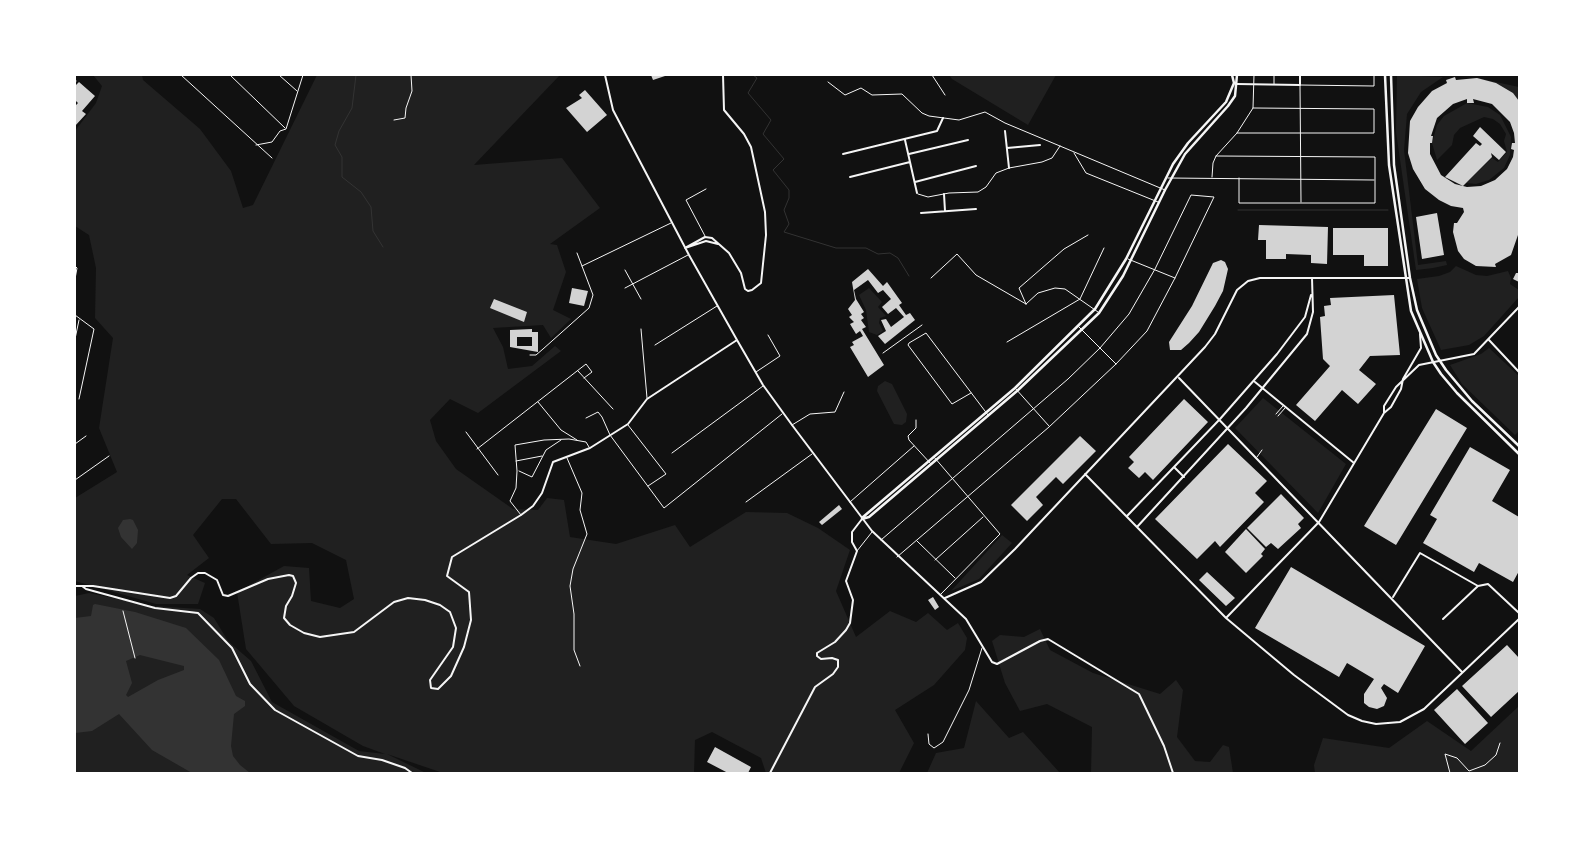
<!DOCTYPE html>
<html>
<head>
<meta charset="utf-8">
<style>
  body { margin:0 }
  #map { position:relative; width:1594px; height:848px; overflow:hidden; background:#111; font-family:"Sofia Sans Condensed",sans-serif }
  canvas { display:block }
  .frame { position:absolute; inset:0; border:76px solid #fff; pointer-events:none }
</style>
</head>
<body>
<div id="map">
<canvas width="1594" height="848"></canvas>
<div class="frame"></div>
</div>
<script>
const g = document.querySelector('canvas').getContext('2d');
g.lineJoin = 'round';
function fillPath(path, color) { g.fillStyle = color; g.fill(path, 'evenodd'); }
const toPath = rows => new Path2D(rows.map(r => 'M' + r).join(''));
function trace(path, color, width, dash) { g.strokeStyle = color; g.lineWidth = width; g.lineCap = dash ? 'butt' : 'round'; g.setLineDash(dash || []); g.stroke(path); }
fillPath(toPath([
  [93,75,142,75,143,80,200,129,231,171,243,208,253,205,317,75,560,75,474,165,562,158,600,208,550,244,557,245,566,272,553,310,571,319,551,338,543,325,493,328,503,347,508,369,532,366,555,346,561,351,478,413,450,399,430,420,436,441,456,469,513,509,538,510,547,498,564,500,570,537,616,544,675,525,690,547,746,512,787,513,818,528,850,550,836,591,856,637,890,611,916,622,928,613,947,630,958,623,967,638,965,650,934,685,895,710,914,743,899,773,766,773,761,758,712,732,695,740,694,773,443,773,387,754,426,773,75,773,75,596,89,593,152,606,200,609,214,618,228,641,251,661,272,702,359,751,385,754,363,746,294,706,246,649,237,592,284,566,309,568,311,601,340,608,354,599,346,560,312,543,271,544,236,499,222,499,193,535,209,558,187,575,205,583,198,604,156,604,75,581,75,498,117,472,99,428,113,338,95,318,96,268,89,235,75,226,75,131,96,103,102,86],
  [949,75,1056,75,1028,125,952,79],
  [1397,75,1443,77,1421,92,1407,114,1404,150,1418,265,1446,261,1447,265,1433,268,1416,270,1396,132],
  [1477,78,1519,87,1519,101,1513,93,1496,83],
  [1467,103,1488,107,1500,115,1511,137,1510,155,1504,168,1489,180,1476,184,1466,183,1492,158,1498,162,1507,152,1504,141,1506,134,1500,124,1493,119,1484,117,1460,128,1454,135,1452,145,1437,160,1432,143,1437,125,1444,116],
  [1456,266,1476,275,1487,276,1508,271,1511,278,1510,284,1519,290,1519,297,1484,336,1469,345,1441,350,1422,308,1417,279,1439,276,1450,272],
  [869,288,882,302,878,307,886,316,880,318,879,323,883,331,877,335,869,332,866,310,859,295],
  [1489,348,1519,376,1519,431,1515,435,1462,384,1450,365,1481,354],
  [885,381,892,384,907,414,906,422,902,425,894,424,877,391,878,386],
  [1263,398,1346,464,1318,513,1235,428],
  [1002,535,1012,543,979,579,951,591],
  [1040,629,1050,650,1093,673,1160,694,1176,680,1183,690,1177,737,1195,761,1210,762,1223,745,1229,747,1233,773,1091,773,1092,727,1047,704,1020,711,1005,683,992,641,1000,635,1024,637],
  [976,701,1009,738,1023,732,1060,773,927,773,936,753,964,748],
  [1519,706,1519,773,1315,773,1314,765,1323,738,1389,748,1427,721,1471,751]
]), '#202020');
fillPath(toPath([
  [130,519,133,520,138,530,137,543,132,549,121,537,118,528,123,520],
  [95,604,135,612,186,628,219,660,236,696,245,701,245,706,234,714,231,746,233,756,240,765,250,773,192,773,152,750,119,714,92,731,75,733,75,618,91,616,93,605],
  [140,655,184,666,184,670,158,680,128,697,126,695,132,683,126,661]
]), '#333');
trace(toPath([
  [356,75,352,108,339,131,335,145,342,157,342,177,361,192,371,207,373,231,383,247],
  [753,75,757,78,748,93,771,120,763,134,784,159,773,170,789,190,789,198,784,210,789,224,784,232,836,248,866,248,878,254,890,253,898,258,909,276],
  [1238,210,1388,210]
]), '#333', 1);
fillPath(toPath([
  [651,75,668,75,653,80],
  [1455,77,1456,80,1477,78,1496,83,1513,93,1519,101,1518,235,1511,255,1495,264,1496,267,1476,266,1464,259,1458,251,1453,232,1454,223,1457,223,1464,212,1463,208,1451,206,1439,200,1425,189,1413,169,1408,153,1410,121,1418,107,1432,91,1447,83,1446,80],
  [1467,99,1467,103,1474,103,1473,99,1492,104,1510,122,1514,133,1515,143,1512,143,1511,149,1514,150,1513,157,1507,169,1495,180,1481,186,1467,187,1455,184,1441,175,1430,154,1430,143,1432,143,1433,136,1431,136,1437,118,1453,104],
  [79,82,95,96,82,111,86,114,75,126,75,106,78,103,75,100,75,86],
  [585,90,607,115,587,132,566,108,582,98,579,95],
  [1480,127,1506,152,1499,160,1491,153,1492,157,1463,186,1445,177,1476,143,1480,146,1482,144,1473,136],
  [1437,213,1444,255,1422,259,1416,217],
  [1259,225,1328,227,1327,264,1311,263,1311,255,1286,254,1286,259,1266,259,1266,240,1258,240],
  [1333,228,1388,228,1388,266,1364,266,1364,255,1333,255],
  [1221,260,1225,262,1228,269,1223,291,1215,306,1199,332,1189,343,1181,350,1170,350,1169,342,1192,306,1213,263],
  [868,269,883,286,887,282,902,303,899,305,906,315,910,313,915,320,885,344,878,336,886,331,881,320,886,319,891,327,904,317,896,308,888,314,882,307,891,299,883,290,878,293,868,280,854,290,856,299,864,312,861,314,864,318,861,320,866,327,862,329,884,365,868,377,850,347,854,345,852,342,863,336,860,331,856,334,850,324,854,322,849,317,852,315,848,309,855,300,852,282],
  [1516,273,1519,273,1519,282,1513,279],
  [572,288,588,291,584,306,569,303],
  [1394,295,1400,355,1370,356,1359,370,1376,384,1358,404,1342,390,1315,421,1296,405,1330,366,1323,359,1320,317,1325,316,1324,306,1331,305,1330,298],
  [494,299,527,312,524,322,490,308],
  [532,329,532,332,538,332,538,352,510,347,510,330],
  [517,337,532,337,532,346,517,346],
  [1184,399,1208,422,1153,480,1145,472,1139,478,1128,468,1134,462,1129,457],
  [1436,409,1467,428,1396,545,1364,526],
  [1080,436,1096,451,1063,484,1056,477,1036,497,1043,505,1027,521,1011,505],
  [1228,444,1267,481,1255,493,1264,502,1220,547,1215,541,1197,559,1155,519],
  [1470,447,1510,470,1492,501,1519,517,1519,571,1513,582,1479,563,1474,572,1423,543,1437,519,1430,515],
  [1281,494,1304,518,1298,524,1301,528,1278,549,1271,543,1266,547,1247,528],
  [839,505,842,509,822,525,819,522],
  [1246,529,1265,549,1261,554,1263,556,1246,573,1225,552],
  [1291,567,1425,646,1398,693,1384,684,1381,688,1387,698,1384,706,1377,709,1369,707,1364,703,1364,694,1374,679,1347,663,1339,677,1255,628],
  [1207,572,1235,598,1226,606,1199,580],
  [933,597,939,607,935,610,928,600],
  [1507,645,1519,658,1519,691,1491,717,1462,686],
  [1457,689,1488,723,1465,744,1434,710],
  [715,747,751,767,748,773,728,773,707,762]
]), '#d3d3d3');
trace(toPath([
  [932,75,945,95],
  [883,353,922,325],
  [123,611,135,658]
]), '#f5f5f5', 1);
trace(toPath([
  [181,75,272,158],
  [230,75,285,128],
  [279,75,297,91],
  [1274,75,1274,84],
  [828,82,845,95,861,88,872,95,902,94,922,113,929,116,959,120,985,112,1005,123,1165,190],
  [75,83,76,81],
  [394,120,405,118,406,108,412,91,411,75],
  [1237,133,1374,133,1374,109,1253,108],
  [256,145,272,142,280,131,286,129,303,75],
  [1074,153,1086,173,1158,202],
  [1216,156,1375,157,1375,203,1239,203,1239,178],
  [1212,177,1213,163,1216,156,1237,133,1253,108,1254,75],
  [1168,178,1374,180],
  [918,194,928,197,949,193,978,192,986,187,996,173,1009,168,1042,162,1052,158,1060,146],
  [1301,202,1300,85,1374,86,1374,75],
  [705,236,686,200,706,189],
  [1128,259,1175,278],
  [75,266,77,268,75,279],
  [582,266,671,223],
  [625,270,641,299],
  [931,278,957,254,976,275,1026,304],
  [625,288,688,255],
  [1026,304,1019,288,1064,249,1088,235],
  [1026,304,1038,293,1055,288,1065,289,1098,312],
  [75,315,94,329,79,399],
  [1078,326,1116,364],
  [641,329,647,398],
  [75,339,79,320],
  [1007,342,1080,299,1104,248],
  [655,345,717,306],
  [530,355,536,355,543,349,589,308,593,295,577,253],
  [578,371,613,409],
  [756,372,780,356,768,335],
  [1015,388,1049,426],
  [971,393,952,404,908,345,909,343,926,333,988,415],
  [538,402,561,430,577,440],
  [1276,414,1283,406],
  [1278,416,1285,408],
  [586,418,598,412,602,417,610,435,664,508,782,414],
  [916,420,916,428,908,436,909,440,931,464],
  [628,425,666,474,648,486],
  [792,425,810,414,835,412,844,392],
  [466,432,498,475],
  [75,444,86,436],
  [477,449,586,364,592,372,584,378],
  [672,453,763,386],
  [934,457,1000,534,941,594],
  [1257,457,1262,450],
  [567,458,582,493,580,510,587,534,573,569,570,586,574,614,574,650,580,666],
  [516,461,542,456],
  [519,471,532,477,546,450,561,440],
  [75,480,109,456],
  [746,502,812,454],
  [850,502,914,446],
  [521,515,510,501,516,488,517,471,515,445,544,440,569,439,586,442,589,447],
  [881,540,1068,379,1100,348,1129,314,1155,269,1191,195,1214,197,1175,278,1147,331,1116,364,1049,427,897,557],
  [917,541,955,578],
  [857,551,872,532],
  [935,560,983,517],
  [928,734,929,744,934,748,943,742,969,690,982,648],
  [1450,773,1445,754,1457,758,1469,771,1485,765,1496,755,1500,743]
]), '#f5f5f5', 1);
trace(toPath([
  [605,75,613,110,689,255,737,340,763,385,792,425,872,531,966,619,992,662,997,664,1040,641,1048,639,1139,694,1164,746,1173,773],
  [1237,84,1300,85,1300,75],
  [1005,131,1009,168],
  [905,140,917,193],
  [1007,148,1040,145],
  [843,154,937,131,943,118],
  [909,154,968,140],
  [850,177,910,162],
  [915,182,976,166],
  [944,194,945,211],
  [921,213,976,209],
  [685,248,705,237,712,238,729,253,741,273,745,289,748,291,752,290,761,283,766,235,765,212,751,147,744,134,724,110,723,75],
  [685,248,706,241,718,244],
  [1489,340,1519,372],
  [1179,378,1462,672],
  [1255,382,1354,463],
  [1384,413,1384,406,1396,387,1419,365,1474,354,1519,307],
  [1174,467,1184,477],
  [1085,474,1226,618,1294,675,1348,715,1362,721,1376,724,1400,722,1424,709,1519,619],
  [1127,516,1220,419,1277,354,1305,317,1311,295],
  [1137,527,1246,408,1307,334,1313,312,1312,278],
  [75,586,93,586,170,598,176,596,191,578,198,573,205,573,217,580,223,595,228,596,268,579,289,575,293,576,296,583,292,596,286,606,284,618,290,625,304,633,320,637,354,632,394,602,408,598,425,600,440,605,450,612,456,628,453,647,430,680,431,688,438,689,451,676,464,647,471,620,469,592,447,576,452,557,521,515,533,506,542,493,553,462,590,448,628,424,647,399,737,340],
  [82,586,86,589,155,608,198,613,232,648,250,684,275,710,358,756,382,760,405,768,412,773],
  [1393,597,1420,553,1478,586],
  [945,598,981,582,1015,549,1205,347,1215,334,1237,290,1248,281,1260,278,1410,278],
  [1226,618,1319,522,1384,413,1391,407,1401,389,1403,379,1421,348,1420,334],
  [1443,619,1478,586,1488,584,1519,613],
  [770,773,815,687,833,674,838,667,838,660,832,658,821,659,817,656,817,653,835,642,846,630,850,623,853,600,846,581,857,551,852,542,852,532,862,519]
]), '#f5f5f5', 2);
trace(toPath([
  [1385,75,1389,165,1411,311,1433,362,1441,374,1457,393,1519,454],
  [1391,75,1394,165,1410,278,1417,310,1436,355,1446,370,1472,401,1519,446],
  [863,517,1015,388,1095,309,1126,259,1173,164,1188,143,1226,102,1234,83,1232,75],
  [862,519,869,517,1017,391,1099,313,1123,276,1165,190,1185,154,1228,106,1235,96,1237,75]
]), '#f5f5f5', 2.5);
</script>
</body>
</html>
